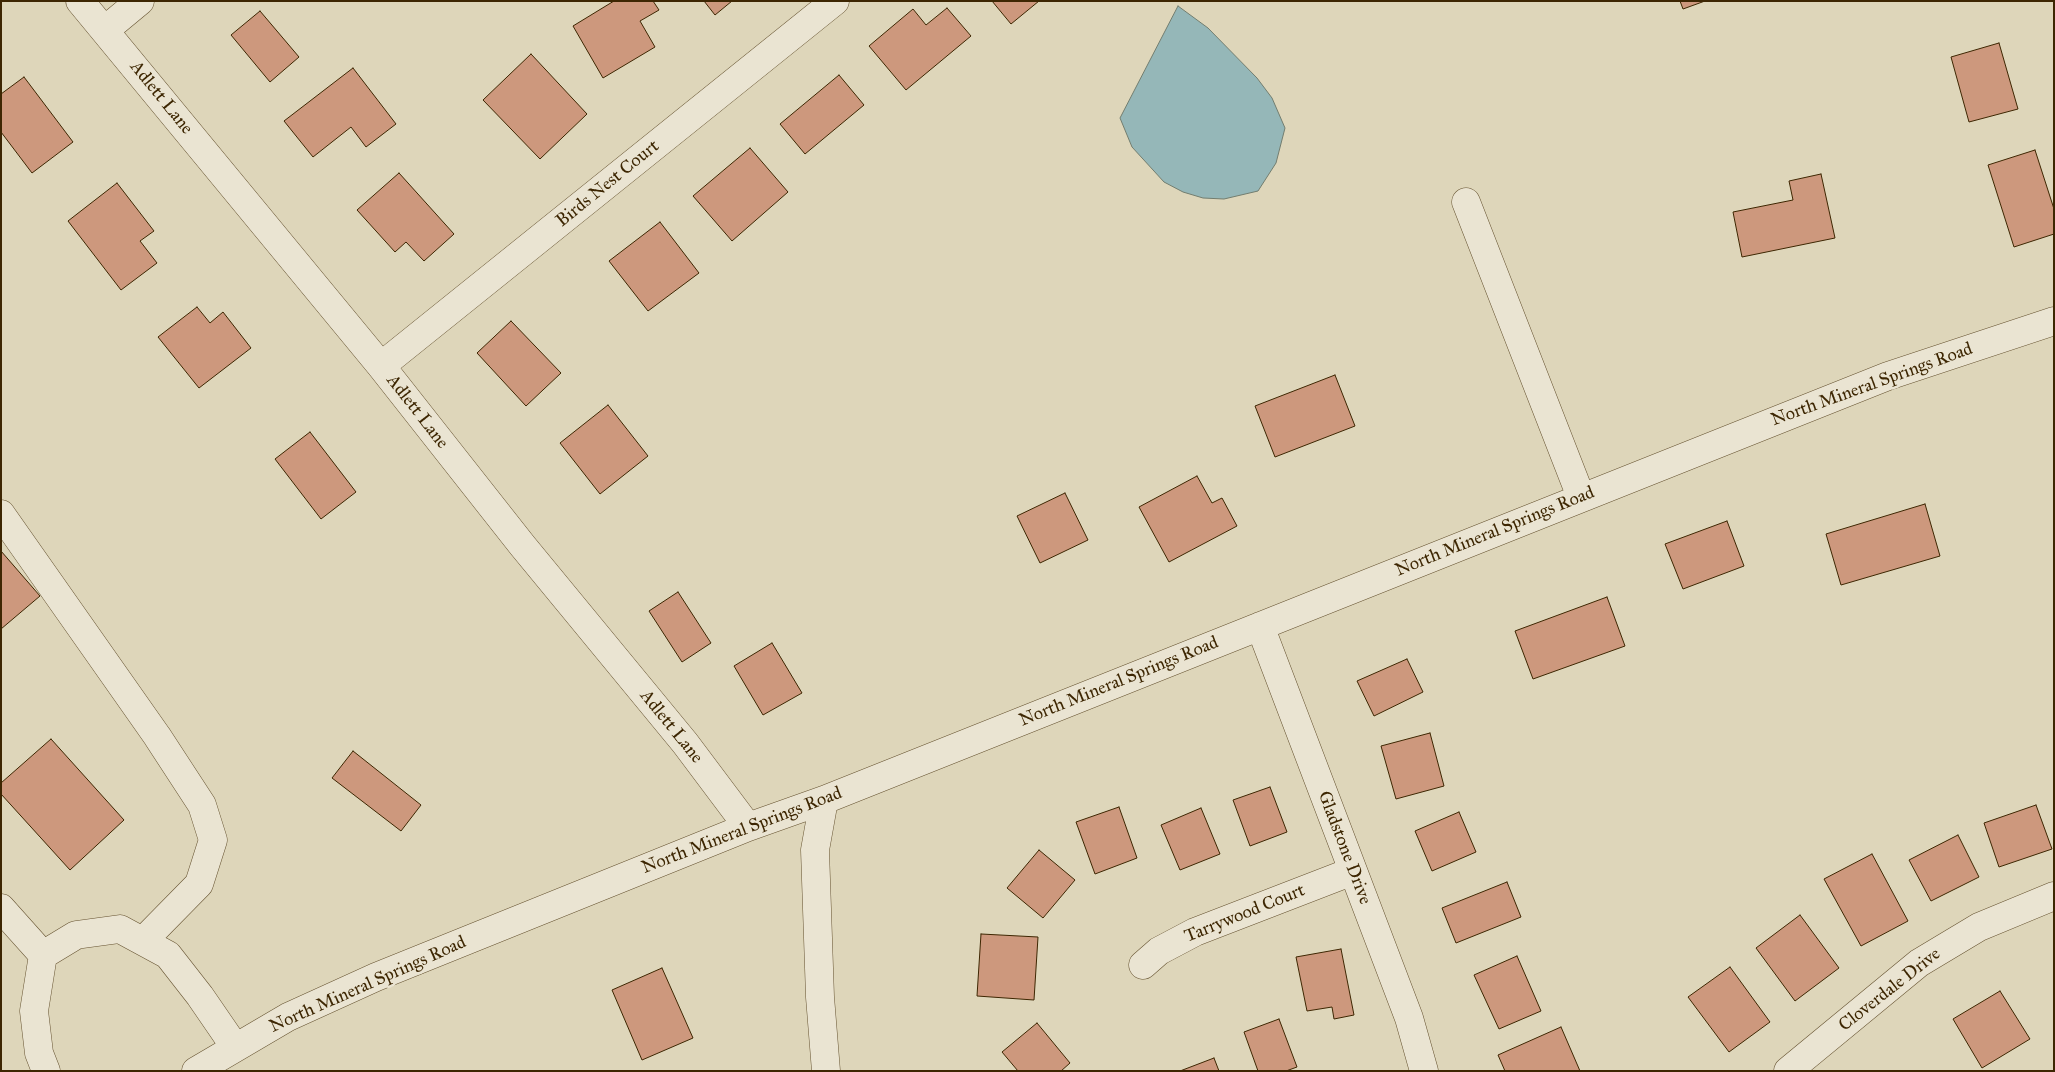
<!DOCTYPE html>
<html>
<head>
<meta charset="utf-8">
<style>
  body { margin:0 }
  #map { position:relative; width:2055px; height:1072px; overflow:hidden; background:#ded6ba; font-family:"IM FELL Great Primer",serif }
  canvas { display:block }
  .frame { position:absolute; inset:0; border:2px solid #3d2602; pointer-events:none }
</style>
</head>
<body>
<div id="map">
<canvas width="2055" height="1072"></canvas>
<div class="frame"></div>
</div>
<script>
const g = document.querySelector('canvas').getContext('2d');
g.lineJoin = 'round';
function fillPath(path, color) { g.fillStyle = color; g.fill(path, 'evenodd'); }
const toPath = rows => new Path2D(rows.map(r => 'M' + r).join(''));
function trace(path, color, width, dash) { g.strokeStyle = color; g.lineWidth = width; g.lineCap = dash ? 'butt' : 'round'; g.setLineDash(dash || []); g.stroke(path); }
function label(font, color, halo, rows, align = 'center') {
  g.font = font + ' "IM FELL Great Primer",serif'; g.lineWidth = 5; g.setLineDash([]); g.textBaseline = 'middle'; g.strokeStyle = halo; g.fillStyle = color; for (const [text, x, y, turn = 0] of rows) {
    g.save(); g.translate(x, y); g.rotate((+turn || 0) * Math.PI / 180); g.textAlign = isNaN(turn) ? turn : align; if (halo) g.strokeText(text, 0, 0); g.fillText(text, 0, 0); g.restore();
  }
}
const water = toPath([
  [1178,6,1208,28,1257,78,1272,98,1285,128,1276,163,1258,191,1224,199,1203,198,1183,192,1164,182,1132,147,1120,118,1178,6]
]);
fillPath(water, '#95b7b8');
trace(water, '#727d6f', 1);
const building = toPath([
  [614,1,653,1,659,10,640,21,655,47,603,78,573,26,614,1],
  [704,1,732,1,715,15,704,1],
  [992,1,1039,1,1011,24,992,1],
  [1680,1,1705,1,1683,9,1680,1],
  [947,8,971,36,906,90,869,46,913,9,926,25,947,8],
  [260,11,299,57,270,82,231,35,260,11],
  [1999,43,2018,109,1969,122,1951,57,1999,43],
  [531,54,587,114,540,159,483,100,531,54],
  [353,68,396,124,366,147,351,127,313,157,284,121,353,68],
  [839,75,864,105,805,154,780,124,839,75],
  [24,77,73,142,32,173,1,132,1,94,24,77],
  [750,148,788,192,732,241,693,196,750,148],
  [2035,150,2054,209,2054,234,2014,247,1988,165,2035,150],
  [399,173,454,234,424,261,406,242,395,252,357,210,399,173],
  [1821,174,1835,238,1742,257,1733,212,1793,200,1789,181,1821,174],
  [117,183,154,231,140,241,157,263,121,290,68,221,117,183],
  [660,222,699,273,648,311,609,261,660,222],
  [197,307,210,323,223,312,251,348,199,388,158,337,197,307],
  [511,321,561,373,526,406,477,353,511,321],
  [1335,375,1355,426,1275,457,1255,406,1335,375],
  [608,405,648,456,600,494,560,443,608,405],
  [310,432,356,492,321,519,275,459,310,432],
  [1197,476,1212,503,1222,498,1237,526,1169,562,1139,507,1197,476],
  [1065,493,1088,540,1040,563,1017,516,1065,493],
  [1925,504,1940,556,1841,585,1826,534,1925,504],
  [1727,521,1744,566,1683,589,1665,544,1727,521],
  [1,551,40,596,1,629,1,551],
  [678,592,711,643,682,662,649,611,678,592],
  [1607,597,1625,646,1533,679,1515,631,1607,597],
  [772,643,802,693,763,715,734,666,772,643],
  [1407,659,1423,692,1374,716,1357,681,1407,659],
  [1430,733,1444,786,1396,799,1381,746,1430,733],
  [51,739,124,820,70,870,1,794,1,783,51,739],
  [353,751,421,805,401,831,332,778,353,751],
  [1270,787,1287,832,1250,846,1233,800,1270,787],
  [2036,805,2052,849,1999,867,1984,823,2036,805],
  [1119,807,1137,858,1095,874,1076,822,1119,807],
  [1201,808,1220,854,1180,870,1161,825,1201,808],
  [1459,812,1476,852,1432,871,1415,831,1459,812],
  [1958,835,1979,877,1931,901,1909,860,1958,835],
  [1039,850,1075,880,1043,918,1007,888,1039,850],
  [1872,854,1908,921,1861,946,1824,879,1872,854],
  [1507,882,1521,917,1456,943,1442,908,1507,882],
  [1800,915,1839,968,1795,1001,1756,948,1800,915],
  [981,934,1038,937,1034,1000,977,996,981,934],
  [1341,949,1354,1015,1334,1019,1332,1007,1307,1011,1296,957,1341,949],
  [1517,956,1541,1011,1499,1029,1474,975,1517,956],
  [1730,967,1770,1022,1729,1052,1688,997,1730,967],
  [662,968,693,1038,642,1060,612,990,662,968],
  [2000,991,2030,1039,1982,1068,1953,1019,2000,991],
  [1279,1019,1297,1067,1286,1071,1258,1071,1244,1032,1279,1019],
  [1037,1023,1070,1063,1061,1071,1018,1071,1002,1052,1037,1023],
  [1561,1027,1580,1071,1505,1071,1498,1055,1561,1027],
  [1214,1058,1219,1071,1180,1071,1214,1058]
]);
fillPath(building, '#cd987d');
trace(building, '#3d2602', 1);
const minor = toPath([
  [80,1,381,366,522,545,685,743,748,827],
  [105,30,140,1],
  [1466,202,1581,497],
  [381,366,835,1],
  [1,514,157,736,202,805,213,840,199,884,143,941],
  [1260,626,1409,1018,1424,1071],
  [824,800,815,850,820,997,826,1071],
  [1,908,43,955],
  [1143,965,1159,951,1195,932,1353,871],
  [46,1071,39,1053,34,1011,43,955,76,935,120,929,168,955,200,996,235,1047],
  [196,1071,288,1017,376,977,748,827,824,800,1888,376,2054,321],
  [1788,1071,1919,963,1979,927,2054,896]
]);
trace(minor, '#655230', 29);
trace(minor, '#eae4d2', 28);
label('18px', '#3d2602', '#eae4d2', [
  ["Adlett Lane",161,98,51],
  ["Birds Nest Court",608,184,-39],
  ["North Mineral Springs Road",1872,385,-20],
  ["Adlett Lane",417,412,52],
  ["North Mineral Springs Road",1495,532,-22],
  ["North Mineral Springs Road",1119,682,-22],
  ["Adlett Lane",671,727,51],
  ["North Mineral Springs Road",742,831,-21],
  ["Gladstone Drive",1344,848,69],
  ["Tarrywood Court",1245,914,-22],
  ["North Mineral Springs Road",368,985,-24],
  ["Cloverdale Drive",1890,990,-38]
]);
</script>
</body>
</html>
